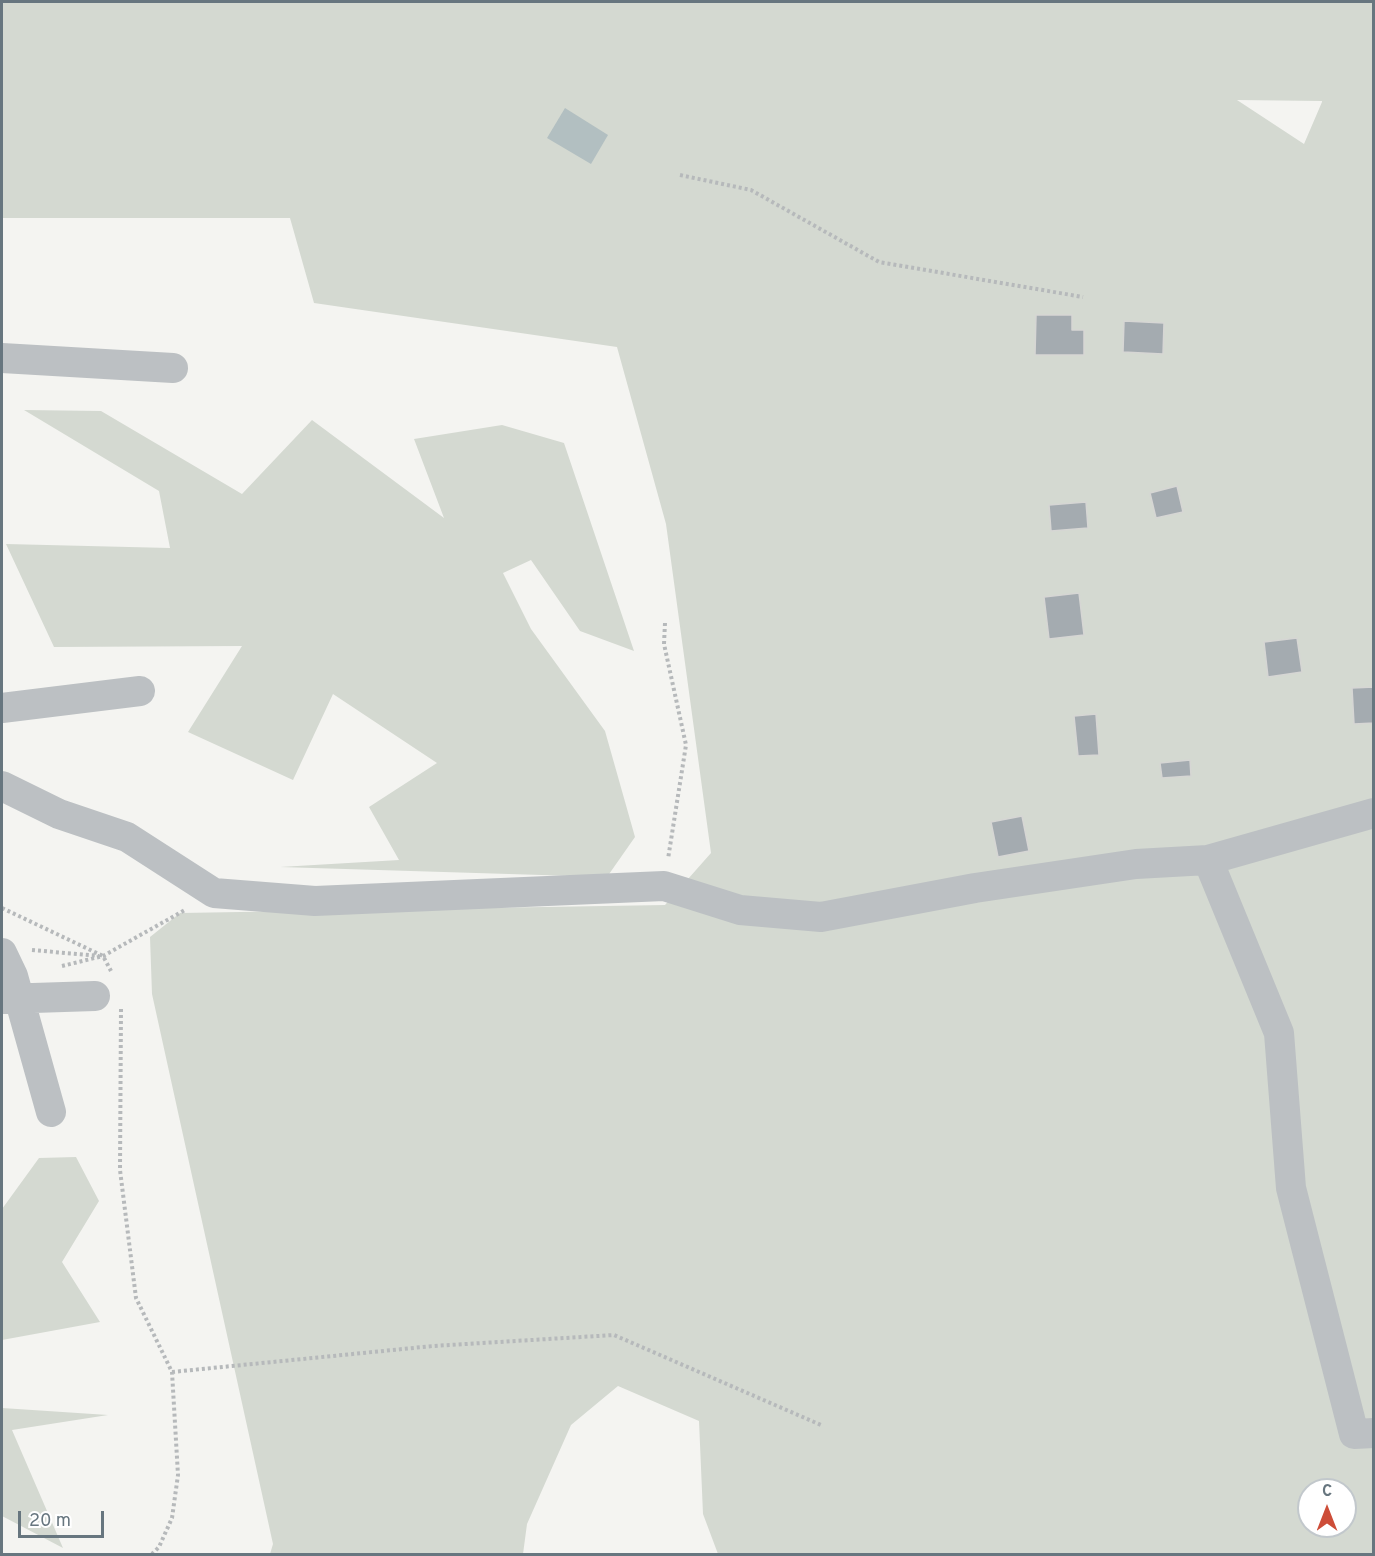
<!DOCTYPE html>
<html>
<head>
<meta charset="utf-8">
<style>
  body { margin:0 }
  #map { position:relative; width:1375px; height:1556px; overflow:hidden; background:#f4f4f1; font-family:Overpass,sans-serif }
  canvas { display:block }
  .frame { position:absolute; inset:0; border:3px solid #67767f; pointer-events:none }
  .north { position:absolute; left:1297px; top:1478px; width:60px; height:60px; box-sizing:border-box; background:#fff; border:2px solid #c2c8cc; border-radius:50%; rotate:0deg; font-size:16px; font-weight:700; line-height:24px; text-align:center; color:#67767f }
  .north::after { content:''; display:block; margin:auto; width:21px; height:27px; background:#cd4d38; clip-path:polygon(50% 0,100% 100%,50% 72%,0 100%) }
  .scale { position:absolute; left:18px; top:1511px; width:86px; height:27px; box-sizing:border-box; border:3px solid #67767f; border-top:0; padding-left:8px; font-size:18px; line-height:21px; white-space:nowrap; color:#67767f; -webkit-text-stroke:4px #fff; paint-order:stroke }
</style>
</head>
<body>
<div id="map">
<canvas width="1375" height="1556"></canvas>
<div class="frame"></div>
<div class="north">С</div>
<div class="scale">20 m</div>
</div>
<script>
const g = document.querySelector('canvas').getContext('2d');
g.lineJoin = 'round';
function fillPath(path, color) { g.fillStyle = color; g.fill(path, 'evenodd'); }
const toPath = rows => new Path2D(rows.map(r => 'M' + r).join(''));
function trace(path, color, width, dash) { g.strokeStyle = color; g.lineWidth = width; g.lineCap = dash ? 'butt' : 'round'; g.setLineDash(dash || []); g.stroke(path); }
fillPath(toPath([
  [2,2,1373,2,1373,1554,718,1554,703,1514,699,1421,618,1386,571,1425,527,1524,523,1554,270,1554,273,1544,152,994,150,937,180,913,665,905,711,853,666,524,617,347,314,303,290,218,2,218],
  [1237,100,1322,101,1322,102,1304,144],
  [1309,1490,1345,1490,1345,1526,1309,1526],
  [24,410,101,411,242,494,312,420,444,518,414,439,502,425,564,443,634,651,580,631,531,560,503,573,531,629,605,731,635,837,607,877,280,867,399,860,369,807,437,763,333,694,293,780,188,732,242,646,54,647,6,544,170,548,159,491],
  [76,1157,99,1201,62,1262,100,1322,2,1340,2,1209,39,1158],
  [2,1408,108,1415,12,1430,63,1548,2,1516]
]), '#d4d9d1');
fillPath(toPath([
  [565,108,608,135,591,164,547,138]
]), '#b2bfc1');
const building = toPath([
  [1036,315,1072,315,1072,330,1084,330,1084,355,1035,355,1036,315],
  [1124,321,1164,323,1163,354,1123,352,1124,321],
  [1177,486,1183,512,1156,518,1150,493,1177,486],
  [1086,502,1088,528,1051,531,1049,505,1086,502],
  [1079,593,1084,635,1049,639,1044,597,1079,593],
  [1297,638,1302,672,1268,677,1264,642,1297,638],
  [1374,687,1374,723,1354,724,1352,688,1374,687],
  [1096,714,1099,755,1078,756,1074,716,1096,714],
  [1190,760,1191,776,1162,778,1160,763,1190,760],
  [1022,816,1029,851,998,857,991,822,1022,816]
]);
fillPath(building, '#a4abb0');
trace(building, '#d6d6d4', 1.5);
trace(toPath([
  [680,175,751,190,879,262,1083,297],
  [665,623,664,644,686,745,668,859],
  [2,908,103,956,111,971],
  [32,950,99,956],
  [62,966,103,956,185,910],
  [121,1009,120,1170,136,1298,172,1372,178,1475,172,1518,159,1547,152,1554],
  [172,1372,433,1346,614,1335,821,1425]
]), '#b6b9bb', 4, [3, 3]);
trace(toPath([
  [2,358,173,368],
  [2,708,140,691],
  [2,786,59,814,127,837,214,893,315,901,664,886,740,910,821,917,975,888,1136,864,1208,860,1374,813],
  [1208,860,1279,1033,1291,1188,1354,1434,1374,1433],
  [2,953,13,976,51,1112],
  [2,999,95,996]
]), '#bcc0c3', 30);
</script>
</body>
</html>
